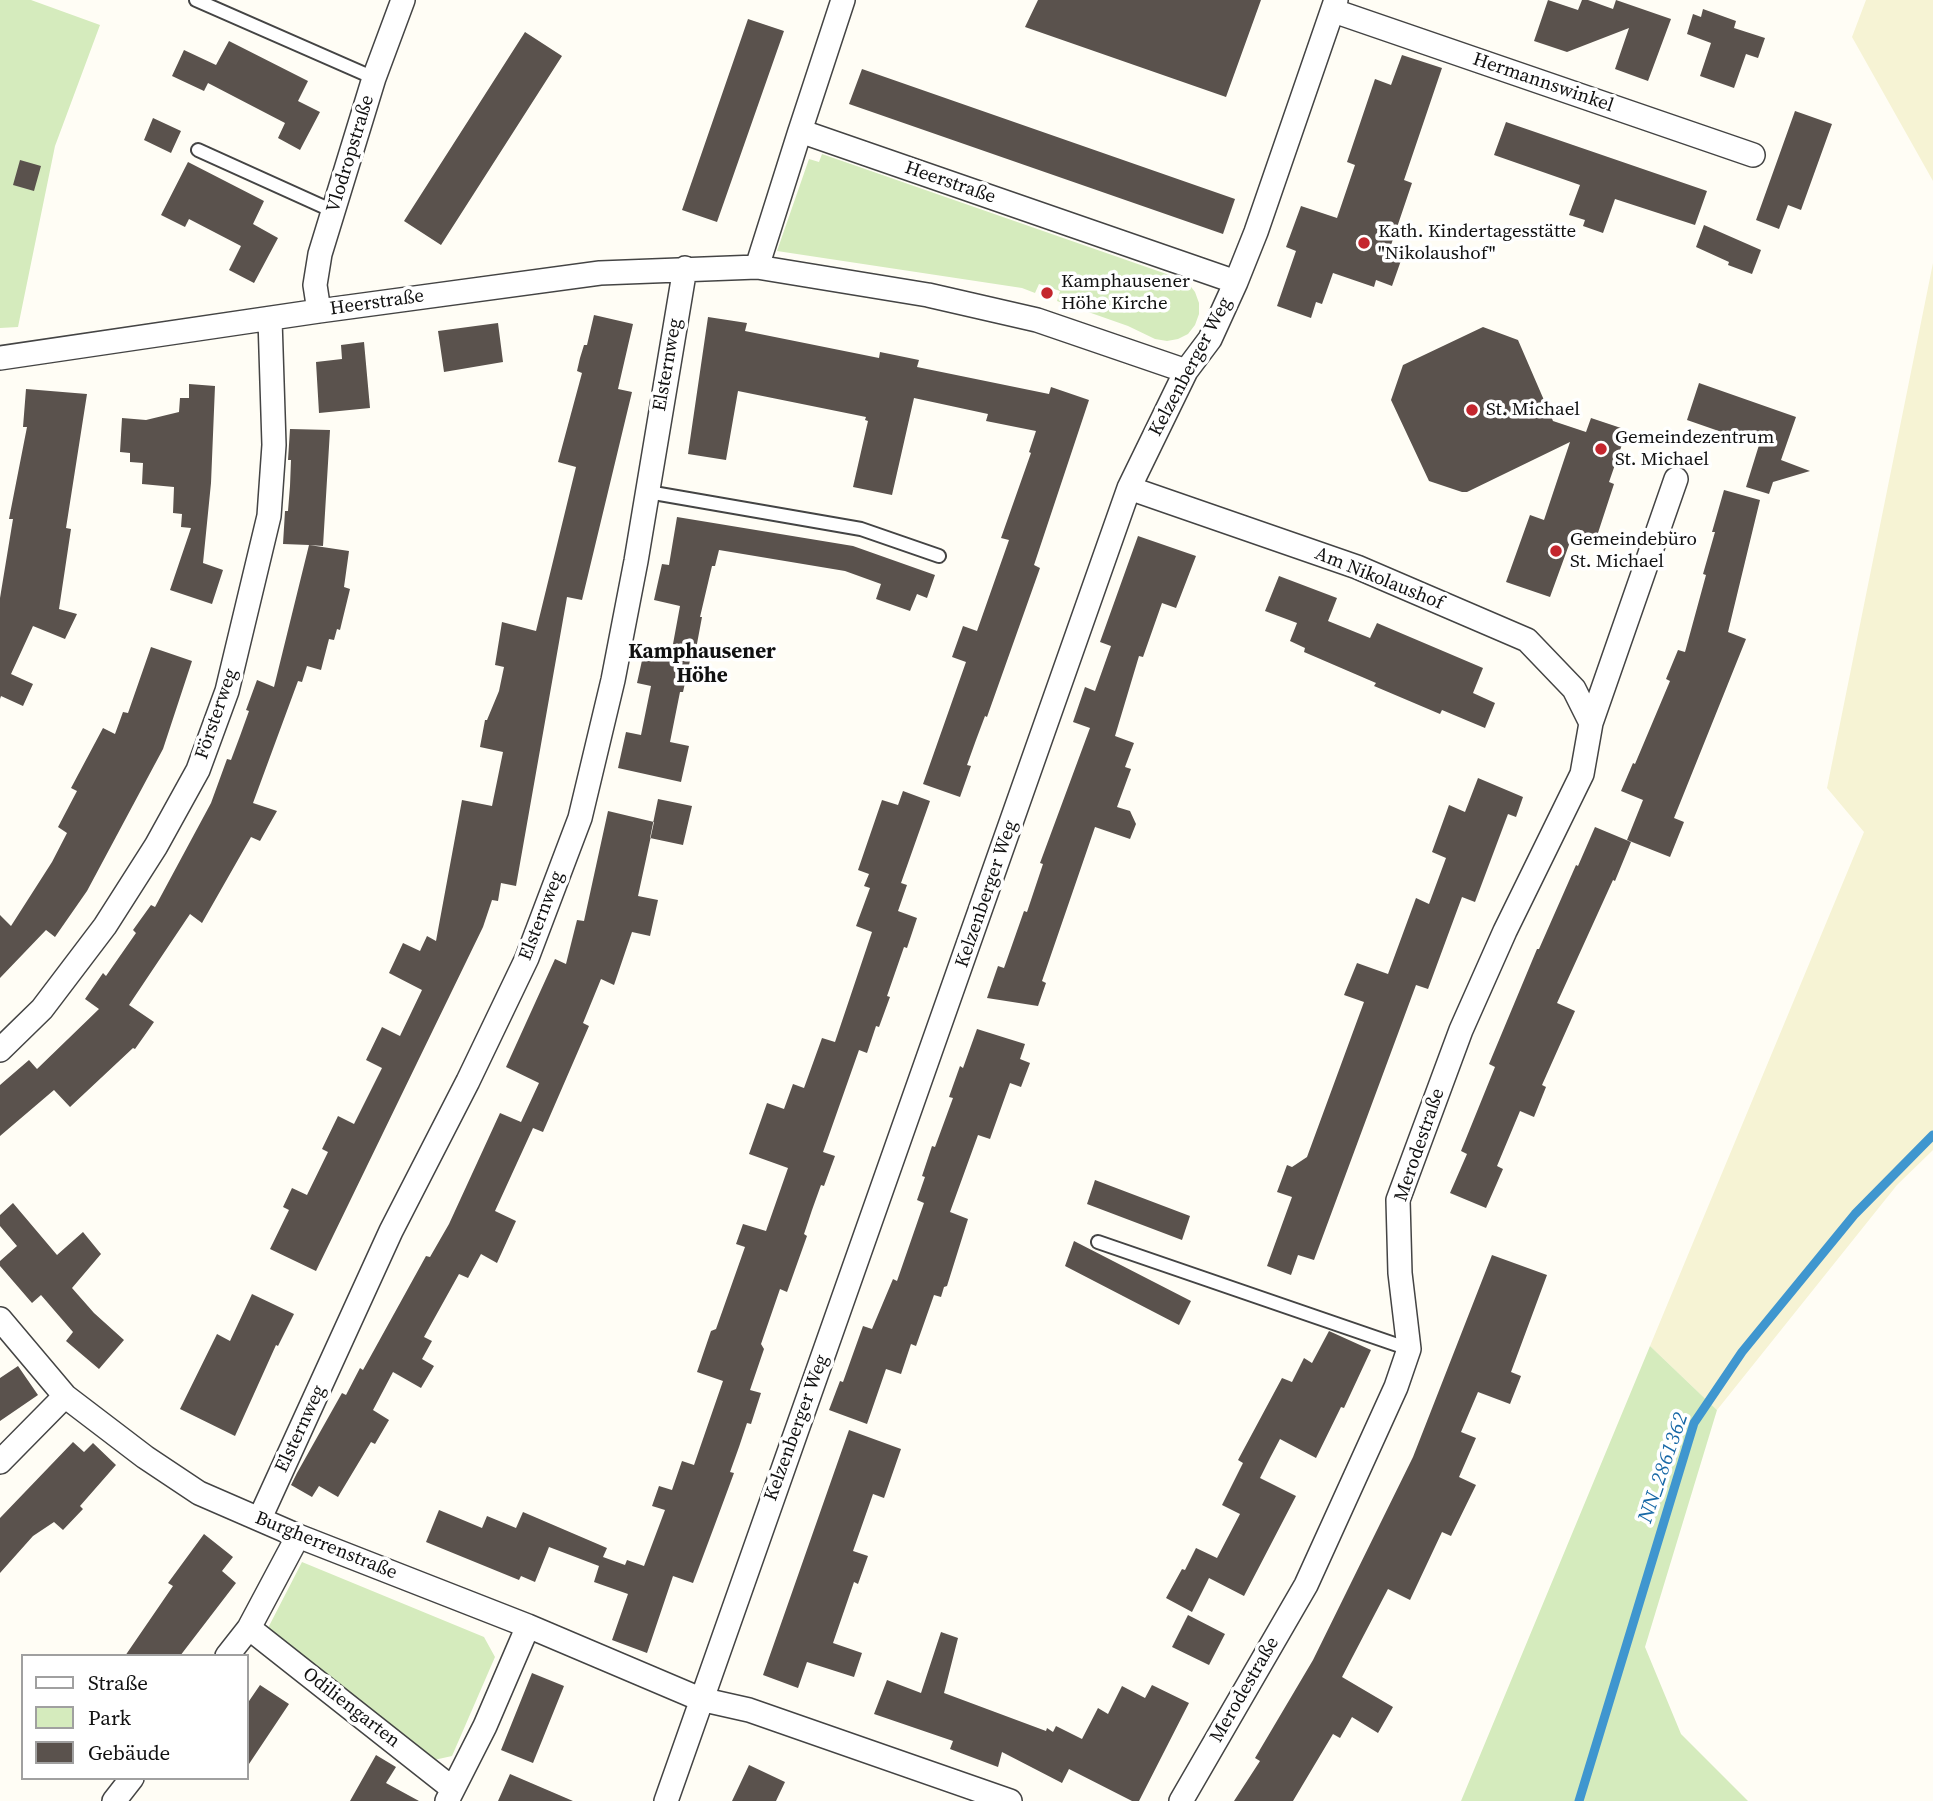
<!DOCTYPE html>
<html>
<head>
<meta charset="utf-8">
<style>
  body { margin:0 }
  #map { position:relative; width:1933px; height:1801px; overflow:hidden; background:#fffdf5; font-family:"Source Serif 4",serif }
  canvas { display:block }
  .legend { position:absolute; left:21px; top:1654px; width:228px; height:126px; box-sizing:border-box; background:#fff; border:2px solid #a0a0a0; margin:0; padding:9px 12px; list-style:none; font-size:21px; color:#111 }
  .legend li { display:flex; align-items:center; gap:14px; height:35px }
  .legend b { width:35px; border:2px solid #a0a0a0 }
</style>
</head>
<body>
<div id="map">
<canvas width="1933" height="1801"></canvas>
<ul class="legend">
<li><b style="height:9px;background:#fff"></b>Straße</li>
<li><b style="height:19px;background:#d5ebbd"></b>Park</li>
<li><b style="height:19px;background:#5a524d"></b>Gebäude</li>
</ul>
</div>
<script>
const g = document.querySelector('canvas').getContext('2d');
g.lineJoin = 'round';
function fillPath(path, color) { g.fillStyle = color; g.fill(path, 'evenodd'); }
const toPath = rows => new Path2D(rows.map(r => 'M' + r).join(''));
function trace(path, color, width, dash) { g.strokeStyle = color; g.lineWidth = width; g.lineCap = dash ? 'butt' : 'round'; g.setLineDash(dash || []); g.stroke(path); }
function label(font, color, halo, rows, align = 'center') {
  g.font = font + ' "Source Serif 4",serif'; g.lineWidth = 7; g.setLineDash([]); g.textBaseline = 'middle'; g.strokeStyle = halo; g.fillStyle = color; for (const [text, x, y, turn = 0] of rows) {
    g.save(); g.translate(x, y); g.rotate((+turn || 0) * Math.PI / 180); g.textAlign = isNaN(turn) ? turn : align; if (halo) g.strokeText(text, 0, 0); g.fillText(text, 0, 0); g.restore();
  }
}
fillPath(toPath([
  [1866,0,1933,0,1933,181,1852,37],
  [1933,263,1933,1150,1897,1185,1717,1410,1650,1346,1864,832,1827,788]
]), '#f6f3d4');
fillPath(toPath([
  [0,0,31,0,100,25,55,146,18,327,0,328],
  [822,154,1178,278,1188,283,1195,292,1199,303,1199,314,1195,325,1188,334,1178,339,1167,341,1155,339,1128,326,1057,301,1060,291,1039,284,1035,293,1022,288,777,251,809,159,819,162],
  [1650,1346,1717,1410,1645,1647,1681,1734,1748,1801,1461,1801],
  [302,1562,484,1637,495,1657,452,1756,434,1760,268,1628]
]), '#d5ebbd');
trace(toPath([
  [1579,1801,1694,1423,1742,1352,1855,1214,1933,1135]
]), '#3f96cf', 9);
fillPath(toPath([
  [1038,0,1261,0,1226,97,1025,27],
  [1548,0,1578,10,1582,0,1588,0,1613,9,1616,0,1671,19,1648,81,1615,69,1629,28,1567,52,1534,41],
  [1703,9,1736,21,1734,28,1765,38,1758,58,1746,54,1734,88,1700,76,1711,43,1687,34,1693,14,1701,17],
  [748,19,784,31,717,222,682,210],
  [525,32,562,56,441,245,404,221],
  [229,41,308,81,298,101,320,112,300,150,278,138,285,123,208,83,204,91,172,76,184,50,216,65],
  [1402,55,1442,68,1404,180,1412,183,1390,248,1404,252,1392,286,1376,280,1374,287,1333,273,1322,304,1316,302,1311,318,1277,306,1296,251,1286,247,1301,206,1337,218,1355,165,1347,162,1375,79,1391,85],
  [862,69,1235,199,1223,234,849,104],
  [1795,111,1832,124,1801,210,1788,205,1779,229,1756,220],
  [153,118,181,131,171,153,144,140],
  [1506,122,1707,191,1695,225,1615,199,1603,233,1583,226,1585,220,1569,215,1580,185,1494,155],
  [20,160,41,166,34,191,13,185],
  [188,162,264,201,253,224,278,238,254,283,229,270,241,246,189,219,185,227,161,215],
  [1704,225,1761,250,1752,274,1728,265,1729,262,1696,247],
  [594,315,633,324,618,389,632,392,582,600,567,597,516,886,501,883,498,901,492,900,483,927,316,1271,270,1249,289,1210,283,1207,292,1188,307,1195,328,1152,322,1149,338,1116,354,1124,382,1068,366,1060,382,1027,400,1036,422,990,389,973,403,943,420,951,427,936,436,941,462,800,492,806,503,752,480,747,485,720,487,720,499,691,504,667,495,665,502,622,536,631,576,467,558,462,582,373,577,371,580,358,584,345,587,345],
  [708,317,747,323,745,331,879,358,880,352,919,360,917,367,1049,394,1051,387,1089,400,1034,565,1040,568,987,717,985,716,976,740,967,765,971,766,960,797,923,784,966,662,952,657,963,626,977,631,1009,540,1001,538,1031,453,1029,452,1036,431,986,421,988,414,914,398,892,495,853,487,868,421,865,420,866,417,738,391,726,460,688,454],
  [498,323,503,362,444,372,438,331],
  [1483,327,1518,340,1553,421,1586,432,1591,418,1627,430,1609,482,1614,484,1596,539,1574,531,1550,597,1506,582,1530,515,1544,520,1570,442,1467,492,1462,492,1429,481,1391,400,1403,365],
  [364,342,370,408,319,413,316,362,342,359,341,345],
  [1699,383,1796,417,1781,460,1810,471,1773,482,1769,494,1746,487,1759,445,1687,420],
  [189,384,215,386,211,483,203,563,223,570,212,604,170,590,191,528,181,527,182,514,173,513,174,487,142,484,143,463,130,462,130,453,120,452,122,418,146,420,179,412,180,398,189,398],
  [26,389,87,394,66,528,71,529,59,609,77,614,65,639,33,626,11,674,33,684,23,706,1,696,0,699,0,598,13,519,9,519,27,427,23,427],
  [290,429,330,430,323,546,309,545,349,551,344,587,350,589,340,630,337,629,334,640,329,639,321,670,307,666,302,682,298,681,253,803,277,811,260,841,251,837,202,923,190,914,129,1005,154,1022,135,1049,133,1048,70,1107,54,1090,0,1136,0,1085,29,1060,37,1069,99,1009,85,999,103,973,106,976,136,933,133,930,151,905,155,907,211,803,227,759,231,760,240,736,249,711,246,710,257,680,274,687,309,545,283,544,285,511,288,511,290,486,291,460,288,460],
  [1724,490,1760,500,1728,632,1746,639,1674,818,1684,822,1670,857,1627,840,1643,800,1621,791,1633,763,1635,764,1670,681,1666,679,1678,650,1685,652,1706,575,1703,574,1715,532,1712,532],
  [677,517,853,546,935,575,927,598,917,594,910,611,876,599,881,584,845,571,719,550,715,566,712,566,700,617,702,617,696,649,673,644,680,606,654,600,662,564,669,565],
  [1138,536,1196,556,1176,608,1162,603,1143,657,1139,656,1115,736,1134,743,1125,767,1131,769,1117,807,1130,811,1136,824,1130,839,1095,827,1042,981,1046,983,1038,1006,987,998,998,966,1004,968,1024,911,1027,912,1043,864,1040,863,1090,728,1073,722,1085,687,1095,691,1111,646,1100,642],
  [1279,576,1337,598,1328,621,1370,638,1377,623,1483,668,1473,693,1495,703,1485,728,1442,710,1440,714,1374,686,1376,683,1304,652,1305,648,1290,641,1297,623,1265,611],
  [151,647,192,661,163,749,87,891,55,937,46,930,0,978,0,915,11,926,52,862,67,833,58,827,77,791,71,788,103,728,115,734,123,712,128,713],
  [645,647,691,656,683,692,680,692,670,742,689,746,681,782,618,768,626,732,641,735,651,686,637,683],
  [1478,778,1523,797,1516,817,1508,814,1475,902,1462,897,1428,989,1416,985,1314,1260,1298,1255,1291,1275,1267,1266,1292,1197,1277,1192,1287,1165,1292,1167,1307,1157,1364,1002,1344,995,1357,963,1388,974,1416,898,1429,904,1446,858,1432,852,1449,805,1465,812],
  [903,791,930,801,901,883,907,885,898,911,917,918,907,948,904,947,887,996,890,997,879,1027,876,1026,867,1053,859,1050,823,1152,835,1156,824,1186,821,1185,812,1210,804,1234,807,1236,787,1292,780,1289,761,1344,764,1349,750,1390,761,1393,751,1424,747,1423,739,1447,730,1472,734,1473,714,1527,693,1583,673,1576,647,1653,612,1640,628,1594,594,1582,599,1566,549,1547,535,1582,521,1576,519,1580,426,1542,439,1510,482,1528,487,1516,516,1528,523,1512,607,1548,603,1557,625,1565,627,1560,644,1566,665,1510,652,1506,659,1486,672,1490,682,1461,694,1465,723,1381,697,1372,711,1331,716,1329,745,1247,736,1244,743,1224,766,1231,788,1168,749,1154,767,1103,784,1109,793,1084,804,1088,822,1038,835,1042,872,932,856,926,870,888,864,886,869,874,858,870,882,800,898,805],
  [658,799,692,806,683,845,650,838],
  [608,811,654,822,638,896,658,900,650,936,632,932,614,985,601,979,583,1023,589,1026,543,1132,533,1128,495,1211,516,1221,497,1263,481,1254,468,1278,459,1274,424,1337,432,1341,422,1359,434,1366,421,1388,393,1372,373,1410,389,1420,375,1444,371,1442,338,1497,319,1486,312,1497,291,1485,297,1473,342,1393,346,1395,360,1368,363,1370,426,1256,430,1257,449,1224,500,1113,521,1122,539,1083,506,1067,555,959,566,964,577,920,584,921],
  [1595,827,1631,842,1615,881,1613,880,1557,1003,1575,1011,1542,1085,1546,1087,1534,1117,1520,1111,1497,1166,1503,1169,1486,1208,1450,1193,1467,1154,1461,1151,1495,1067,1489,1064,1537,949,1539,949,1576,865,1578,866],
  [977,1029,1025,1044,1020,1059,1030,1063,1021,1087,1010,1083,990,1139,978,1135,950,1212,968,1219,947,1286,944,1287,941,1297,934,1295,916,1346,911,1344,901,1374,886,1369,867,1424,829,1410,840,1381,843,1382,863,1326,872,1329,893,1279,897,1281,924,1203,917,1200,925,1177,922,1176,932,1146,935,1147,953,1098,949,1097,960,1066,963,1068],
  [1095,1180,1190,1216,1182,1240,1087,1204],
  [13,1203,57,1255,83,1232,101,1254,72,1288,94,1313,124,1340,99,1369,66,1341,73,1332,41,1295,32,1303,0,1266,0,1261,17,1246,0,1226,0,1215],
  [1074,1241,1191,1301,1179,1325,1065,1266],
  [1492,1255,1547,1275,1511,1372,1521,1376,1510,1404,1478,1392,1461,1432,1476,1438,1459,1477,1476,1485,1451,1536,1442,1532,1410,1600,1388,1589,1342,1677,1393,1707,1378,1733,1352,1717,1340,1738,1333,1734,1293,1801,1234,1801,1260,1761,1255,1758,1313,1660,1413,1457],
  [252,1294,294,1314,278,1346,276,1345,235,1436,180,1409,217,1334,230,1341],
  [1329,1331,1371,1350,1344,1408,1341,1407,1316,1458,1280,1439,1270,1458,1260,1478,1296,1496,1244,1596,1209,1578,1192,1612,1166,1598,1182,1569,1185,1570,1196,1548,1217,1558,1240,1514,1222,1505,1243,1463,1238,1460,1282,1378,1292,1382,1304,1358,1312,1363],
  [18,1366,38,1395,0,1421,0,1378],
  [849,1430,901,1449,884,1498,873,1494,853,1551,868,1556,858,1584,854,1582,833,1643,862,1653,854,1677,807,1662,798,1688,763,1675],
  [73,1442,84,1452,93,1443,116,1465,80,1506,83,1509,63,1530,54,1522,33,1536,0,1573,0,1518],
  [204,1534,233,1557,222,1571,236,1583,180,1656,125,1656,173,1586,168,1583],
  [1188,1615,1225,1634,1209,1665,1172,1647],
  [941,1632,958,1638,944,1693,1046,1731,1047,1728,1053,1732,1056,1726,1082,1739,1098,1708,1108,1714,1122,1686,1145,1698,1152,1685,1189,1703,1139,1801,1132,1801,1069,1769,1062,1783,1002,1752,998,1767,950,1749,953,1741,874,1714,887,1680,921,1693],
  [532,1673,564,1686,533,1763,501,1750],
  [260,1685,289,1704,247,1767,247,1704],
  [376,1755,396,1767,386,1783,419,1801,350,1801],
  [749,1765,785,1782,776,1801,732,1801],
  [510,1774,573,1801,498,1801]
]), '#5a524d');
const service = toPath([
  [196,0,374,78],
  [198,150,333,211],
  [648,492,861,529,939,556],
  [1098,1242,1409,1349]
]);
const minor = toPath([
  [1334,11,1753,155],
  [800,131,843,0],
  [757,267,800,131,1236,282],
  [319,311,315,285,320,254,374,78,403,0],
  [0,358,319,311,600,273,757,267,928,295,1037,320,1186,371],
  [1129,488,1357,567,1527,640,1574,689,1591,723],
  [0,1050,42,1009,105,926,156,846,198,770,227,691,269,516,274,445,270,319],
  [0,1319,65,1396,145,1457,199,1493,298,1536,528,1626,700,1699,749,1710,1010,1801],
  [0,1462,65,1396],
  [260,1518,391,1231,468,1081,527,958,580,818,613,680,636,561,685,268],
  [249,1628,453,1789],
  [227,1656,249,1628,298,1536],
  [114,1801,132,1778],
  [447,1801,485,1726,528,1626],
  [666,1801,1129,488,1186,371,1210,339,1236,282,1256,232,1336,0],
  [1181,1801,1306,1585,1396,1387,1409,1349,1400,1273,1398,1200,1461,1030,1505,931,1582,774,1591,723,1676,479]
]);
trace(service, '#444', 16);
trace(minor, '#444', 26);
trace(service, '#fff', 12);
trace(minor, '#fff', 23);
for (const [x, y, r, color] of [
  [1364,243,7,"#c4262e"],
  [1047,293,7,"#c4262e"],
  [1472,410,7,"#c4262e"],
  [1601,449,7,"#c4262e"],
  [1556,551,7,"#c4262e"]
]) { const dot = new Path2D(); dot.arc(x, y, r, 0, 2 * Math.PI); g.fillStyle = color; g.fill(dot); trace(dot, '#fff', 2.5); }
label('19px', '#111', '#fff', [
  ["Hermannswinkel",1543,83,19],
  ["Vlodropstraße",351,154,-73],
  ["Heerstraße",950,183,19],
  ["Heerstraße",377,303,-8],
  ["Elsternweg",668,365,-80],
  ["Kelzenberger Weg",1191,367,-62],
  ["Am Nikolaushof",1379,579,22],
  ["Försterweg",217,714,-71],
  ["Kelzenberger Weg",987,894,-71],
  ["Elsternweg",542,916,-69],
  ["Merodestraße",1420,1145,-71],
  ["Kelzenberger Weg",797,1428,-70],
  ["Elsternweg",301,1429,-65],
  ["Burgherrenstraße",326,1546,22],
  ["Merodestraße",1245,1690,-60],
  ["Odiliengarten",351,1708,38]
]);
label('19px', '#111', '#fff', [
  ["Kath. Kindertagesstätte",1378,232],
  ["\"Nikolaushof\"",1378,254],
  ["Kamphausener",1061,282],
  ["Höhe Kirche",1061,304],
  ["St. Michael",1486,410],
  ["Gemeindezentrum",1615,438],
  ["St. Michael",1615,460],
  ["Gemeindebüro",1570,540],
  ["St. Michael",1570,562]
], 'left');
label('bold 21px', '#111', '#fff', [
  ["Kamphausener",702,653],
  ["Höhe",702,677]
]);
label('italic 21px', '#1768a6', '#fff', [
  ["NN_2861362",1664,1468,-71]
]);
</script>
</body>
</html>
